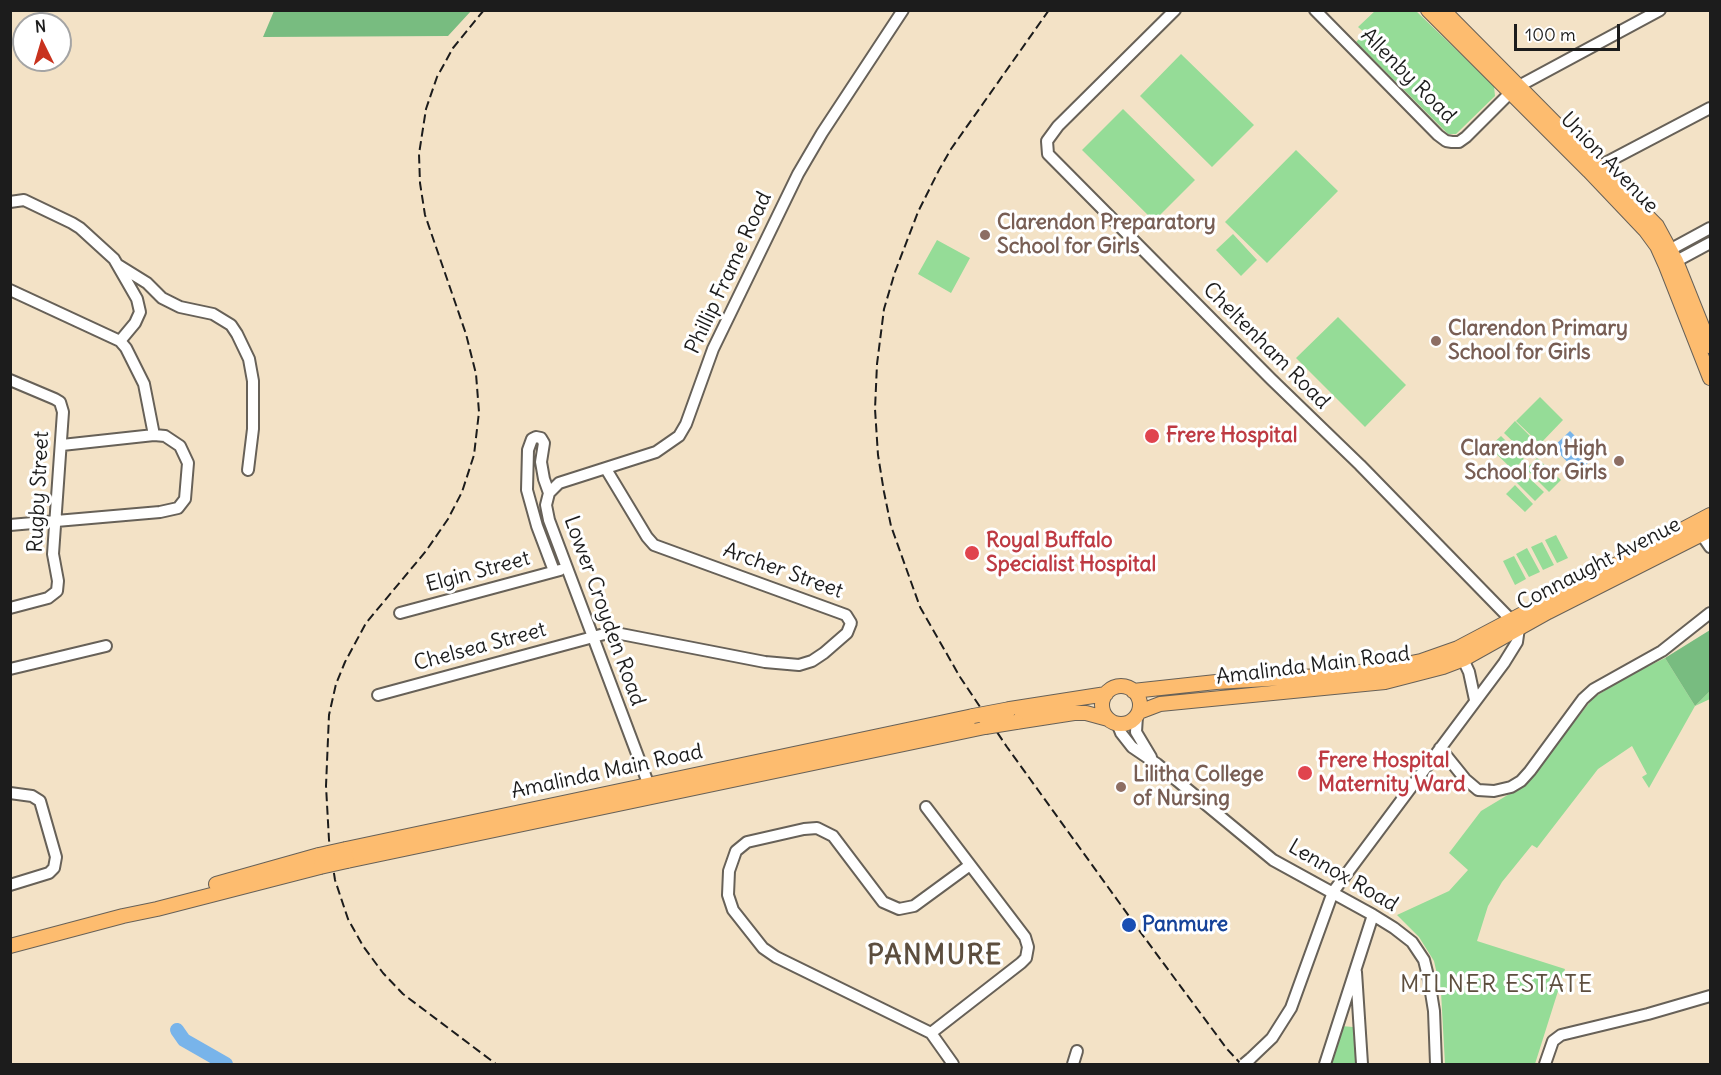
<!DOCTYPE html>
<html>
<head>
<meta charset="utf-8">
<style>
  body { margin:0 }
  #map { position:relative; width:1721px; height:1075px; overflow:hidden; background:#f3e2c6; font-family:Delius,sans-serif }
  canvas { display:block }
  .frame { position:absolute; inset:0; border:12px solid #1c1c1c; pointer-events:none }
  .north { position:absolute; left:12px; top:12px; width:60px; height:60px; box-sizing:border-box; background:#fff; border:2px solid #a4a4a4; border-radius:50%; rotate:355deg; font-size:16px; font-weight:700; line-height:24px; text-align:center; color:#1c1c1c }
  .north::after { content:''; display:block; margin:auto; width:21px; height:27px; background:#c8321e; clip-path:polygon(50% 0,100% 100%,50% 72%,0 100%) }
  .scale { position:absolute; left:1514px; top:24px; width:106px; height:27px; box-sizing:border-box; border:3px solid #1c1c1c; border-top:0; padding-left:8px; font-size:18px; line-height:21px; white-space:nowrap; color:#1c1c1c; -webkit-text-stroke:4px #fff; paint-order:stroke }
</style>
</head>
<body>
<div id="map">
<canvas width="1721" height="1075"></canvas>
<div class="frame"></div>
<div class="north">N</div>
<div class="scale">100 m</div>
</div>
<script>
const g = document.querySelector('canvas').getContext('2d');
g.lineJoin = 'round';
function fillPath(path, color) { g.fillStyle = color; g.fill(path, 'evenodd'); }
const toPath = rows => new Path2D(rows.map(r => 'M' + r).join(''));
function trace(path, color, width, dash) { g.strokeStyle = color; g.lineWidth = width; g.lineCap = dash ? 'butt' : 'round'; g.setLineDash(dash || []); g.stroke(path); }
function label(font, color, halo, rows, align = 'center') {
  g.font = font + ' Delius,sans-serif'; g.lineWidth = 6; g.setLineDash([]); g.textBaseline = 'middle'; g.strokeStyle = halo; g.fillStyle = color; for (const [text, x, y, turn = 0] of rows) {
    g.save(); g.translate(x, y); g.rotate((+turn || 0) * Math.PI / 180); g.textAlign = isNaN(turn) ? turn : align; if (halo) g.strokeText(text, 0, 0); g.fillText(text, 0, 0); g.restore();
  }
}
fillPath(toPath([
  [1376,10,1416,11,1494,86,1495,96,1456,134,1448,134,1356,42,1365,33,1358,27],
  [1181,54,1254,125,1212,167,1140,96],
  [1123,109,1195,180,1154,221,1082,150],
  [1296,150,1338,191,1267,263,1225,222],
  [1233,234,1257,260,1241,276,1216,250],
  [937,240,970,258,951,293,918,274],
  [1338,317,1406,385,1365,427,1296,358],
  [1540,397,1563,420,1540,444,1516,421],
  [1515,421,1538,444,1527,455,1504,433],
  [1501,436,1524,459,1513,470,1489,447],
  [1537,458,1561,480,1549,492,1526,469],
  [1525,474,1544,492,1535,501,1516,482],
  [1515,485,1533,504,1525,512,1506,494],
  [1556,535,1568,558,1557,563,1545,540],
  [1542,542,1554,565,1543,570,1531,547],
  [1527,548,1540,572,1529,577,1516,554],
  [1514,556,1526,579,1515,585,1503,561],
  [1665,658,1695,706,1710,691,1710,699,1695,706,1649,788,1642,777,1647,774,1632,746,1598,769,1537,848,1532,845,1502,882,1488,906,1477,941,1565,969,1535,1064,1445,1064,1441,992,1434,961,1419,937,1397,915,1449,891,1468,870,1449,853,1481,811,1526,784,1593,698,1628,676],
  [1341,1026,1353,1027,1356,1064,1330,1064]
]), '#95dc97');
fillPath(toPath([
  [274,11,274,10,471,11,448,36,263,37],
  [1710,630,1710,691,1695,706,1665,658]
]), '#78bc80');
fillPath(toPath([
  [1570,431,1595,456,1578,473,1553,447]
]), '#78b4ea');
trace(toPath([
  [177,1030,184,1040,226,1064]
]), '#78b4ea', 14);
const minor = toPath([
  [1175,10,1058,126,1047,141,1048,154,1271,379,1360,465,1519,628,1517,642,1504,663,1333,892,1291,1008,1272,1038,1250,1059],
  [1315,10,1438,135,1446,141,1452,142,1459,142,1466,137,1510,93,1519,86,1660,10],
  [1594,169,1710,108],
  [10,202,24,200,72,223,80,228,114,259,137,299,140,312,135,323,120,341],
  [1664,253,1710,228],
  [1671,264,1710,243],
  [118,265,147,283,162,298,180,307,213,314,231,325,237,334,249,359,253,381,253,429,248,470],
  [10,290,120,341,126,348,144,384,154,435],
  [10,380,55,399,60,402,63,412,53,554,58,581,57,591,48,598,10,608],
  [549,493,559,483,656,452,679,436,686,424,713,349,798,174,822,133,903,10],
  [10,525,160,512,178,508,185,499,188,463,180,446,165,436,154,435,62,445],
  [1697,528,1710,547],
  [554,571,537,526,527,490,528,450,532,439,536,437,541,438,544,443,541,462,544,479,549,493,546,505,549,520,651,791],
  [400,613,560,570],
  [1461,655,1469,672,1475,700],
  [10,669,106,646],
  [378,695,608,633,621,634,765,662,799,665,812,661,824,653,847,633,851,623,846,615,654,545,647,537,606,469],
  [1137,716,1136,732,1151,757],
  [1117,723,1121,733,1132,747,1157,764,1273,860,1373,915,1394,928,1412,942,1424,960,1429,980,1434,1011,1436,1064],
  [1440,748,1465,779,1478,790,1494,791,1511,787,1521,781,1530,771,1583,699,1594,689,1662,651,1710,613],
  [10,793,32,796,40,801,56,857,54,868,49,873,10,885],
  [926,807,1025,937,1028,947,1026,958,1021,963,931,1033],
  [1356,972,1362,1064],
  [953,1064,931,1033,776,957,763,948,733,910,728,895,729,871,736,851,747,842,804,829,817,828,833,836,883,902,899,909,914,906,970,865],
  [1073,1064,1077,1051],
  [1325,1064,1373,915],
  [1545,1064,1553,1041,1561,1035,1648,1014,1710,996]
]);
const major = toPath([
  [1428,10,1589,171,1646,231,1657,246,1666,266,1710,378],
  [1443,10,1657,226,1676,261,1710,346],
  '1102 705a19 19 0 1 1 38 0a19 19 0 1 1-38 0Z',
  [1133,691,1216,682,1336,675,1376,670,1421,661,1458,648,1710,515],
  [1010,709,1106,694],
  [1139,712,1160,704,1385,682,1443,667,1464,659,1548,612,1710,530],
  [1016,722,1074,713,1086,713,1108,719],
  [346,849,973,716],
  [347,861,985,727],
  [216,884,319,855],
  [10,946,123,916,157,909,320,867]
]);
trace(minor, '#676158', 14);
trace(major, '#676158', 16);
trace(minor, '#fff', 10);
trace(major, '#fdbc6f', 14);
trace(toPath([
  [484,10,453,48,437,77,426,109,419,154,420,183,425,215,466,334,476,374,479,412,474,455,462,492,448,519,426,551,366,623,345,662,336,684,329,715,326,786,329,840,335,880,348,919,363,946,383,973,403,994,496,1064],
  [1049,10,951,149,939,170,918,212,895,272,884,309,877,364,875,409,878,455,884,492,891,526,920,607,960,677,1007,747,1144,937,1227,1049,1241,1064]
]), '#1c1c1c', 2, [9, 4.5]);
const minorBridge = toPath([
  [1244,1064,1250,1059]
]);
const majorBridge = toPath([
  [973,716,1010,709],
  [985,727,1016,722],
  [319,855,346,849],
  [320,867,347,861]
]);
trace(minorBridge, '#676158', 14, []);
trace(majorBridge, '#676158', 16, []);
trace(minorBridge, '#fff', 10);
trace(majorBridge, '#fdbc6f', 14);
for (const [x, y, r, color] of [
  [985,235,6,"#8d6e63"],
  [1436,341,6,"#8d6e63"],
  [1152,436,8,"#e0444e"],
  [1619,461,6,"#8d6e63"],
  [972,553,8,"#e0444e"],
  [1305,773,8,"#e0444e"],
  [1121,787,6,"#8d6e63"],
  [1129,925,8,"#1a4fb4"]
]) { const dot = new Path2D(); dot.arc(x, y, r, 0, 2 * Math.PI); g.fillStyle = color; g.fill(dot); trace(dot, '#fff', 2); }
label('21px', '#1c1c1c', '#fff', [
  ["Allenby Road",1408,76,45],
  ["Union Avenue",1609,163,46],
  ["Phillip Frame Road",729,273,-65],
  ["Cheltenham Road",1266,346,45],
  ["Rugby Street",39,492,-87],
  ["Connaught Avenue",1599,564,-27],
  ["Archer Street",783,571,20],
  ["Elgin Street",478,572,-15],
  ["Lower Croyden Road",604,611,70],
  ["Chelsea Street",480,647,-15],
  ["Amalinda Main Road",1313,666,-7],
  ["Amalinda Main Road",607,772,-12],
  ["Lennox Road",1343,876,30]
]);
label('bold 21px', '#785e54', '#fff', [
  ["Clarendon Preparatory",997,223],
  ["School for Girls",997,247],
  ["Clarendon Primary",1448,329],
  ["School for Girls",1448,353],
  ["Clarendon High",1607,449,"right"],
  ["School for Girls",1607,473,"right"],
  ["Lilitha College",1133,775],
  ["of Nursing",1133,799]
], 'left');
label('bold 21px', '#be3a42', '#fff', [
  ["Frere Hospital",1166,436],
  ["Royal Buffalo",986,541],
  ["Specialist Hospital",986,565],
  ["Frere Hospital",1318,761],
  ["Maternity Ward",1318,785]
], 'left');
label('bold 21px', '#164399', '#fff', [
  ["Panmure",1142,925]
], 'left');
g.letterSpacing = '1.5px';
label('24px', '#5d4e3e', '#fff', [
  ["MILNER ESTATE",1497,985]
]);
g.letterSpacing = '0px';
g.letterSpacing = '1.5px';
label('bold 27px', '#5d4e3e', '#fff', [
  ["PANMURE",935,956]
]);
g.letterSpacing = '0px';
</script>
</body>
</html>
